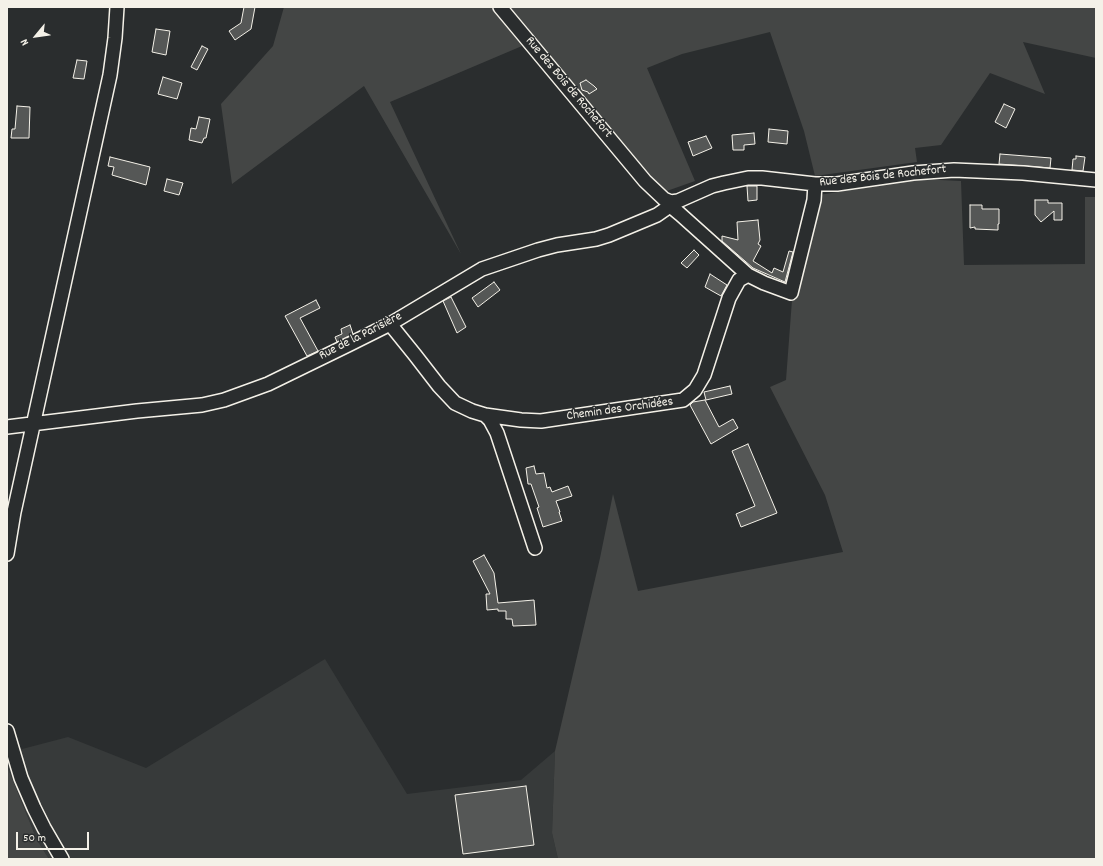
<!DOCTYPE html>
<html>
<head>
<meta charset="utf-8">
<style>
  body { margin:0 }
  #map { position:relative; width:1103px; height:866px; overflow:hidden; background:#2a2d2e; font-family:Dekko,sans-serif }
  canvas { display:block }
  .frame { position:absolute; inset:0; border:8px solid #f4f1e8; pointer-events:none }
  .north { position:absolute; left:16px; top:16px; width:40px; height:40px; -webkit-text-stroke:3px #2a2d2e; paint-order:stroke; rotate:241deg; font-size:11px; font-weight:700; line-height:16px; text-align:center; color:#f4f1e8 }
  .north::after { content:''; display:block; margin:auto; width:14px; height:18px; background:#f4f1e8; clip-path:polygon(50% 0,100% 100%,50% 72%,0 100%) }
  .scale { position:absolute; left:16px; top:832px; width:73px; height:18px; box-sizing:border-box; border:2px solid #f4f1e8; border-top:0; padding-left:5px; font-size:12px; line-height:14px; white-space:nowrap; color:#f4f1e8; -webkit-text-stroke:3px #2a2d2e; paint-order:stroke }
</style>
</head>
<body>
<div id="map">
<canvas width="1103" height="866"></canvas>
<div class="frame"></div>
<div class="north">N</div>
<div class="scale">50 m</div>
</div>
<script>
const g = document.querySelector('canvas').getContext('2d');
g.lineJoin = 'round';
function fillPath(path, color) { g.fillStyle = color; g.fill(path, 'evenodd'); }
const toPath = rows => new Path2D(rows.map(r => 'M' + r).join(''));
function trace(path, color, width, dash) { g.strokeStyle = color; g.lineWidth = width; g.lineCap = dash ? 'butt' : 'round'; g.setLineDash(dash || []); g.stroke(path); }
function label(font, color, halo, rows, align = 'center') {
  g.font = font + ' Dekko,sans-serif'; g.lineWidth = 3; g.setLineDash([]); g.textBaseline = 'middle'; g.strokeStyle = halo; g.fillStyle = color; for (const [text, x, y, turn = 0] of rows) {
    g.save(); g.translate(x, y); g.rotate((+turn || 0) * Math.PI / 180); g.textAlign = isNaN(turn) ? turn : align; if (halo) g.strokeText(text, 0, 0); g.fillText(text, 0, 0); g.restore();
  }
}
fillPath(toPath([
  [325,659,407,794,521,780,555,751,552,833,558,859,49,859,37,840,7,766,7,753,68,737,146,768]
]), '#373a3a');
fillPath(toPath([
  [284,7,494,7,492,9,522,46,390,102,461,254,364,86,232,184,221,104,273,46],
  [510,7,1096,7,1096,58,1023,42,1045,94,990,73,941,145,915,148,917,162,815,176,804,131,770,32,682,54,647,68,695,181,664,192],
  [920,179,961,181,964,265,1085,264,1085,197,1096,197,1096,859,558,859,552,833,555,751,600,558,613,494,638,591,843,552,825,495,770,387,786,380,792,300,819,195],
  [7,766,37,840,49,859,7,859]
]), '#444645');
const building = toPath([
  [244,7,255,7,251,29,235,40,229,31,241,23,244,7],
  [156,29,170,31,166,55,152,52,156,29],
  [202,46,208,49,197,70,191,67,202,46],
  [77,60,87,61,84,79,73,78,77,60],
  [163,77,182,83,177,99,158,94,163,77],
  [586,80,594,86,597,89,589,94,588,92,582,90,580,83,586,80],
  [1004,104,1015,109,1006,128,995,122,1004,104],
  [17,106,30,107,29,138,11,138,12,129,15,129,17,106],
  [199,117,210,119,206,138,204,138,202,143,189,140,191,128,196,129,199,117],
  [769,129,788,131,787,144,768,142,769,129],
  [754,133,755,144,744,145,744,150,733,150,732,135,754,133],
  [706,136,712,148,693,156,688,142,706,136],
  [1000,154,1051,158,1050,168,999,164,1000,154],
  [1076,156,1085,157,1083,171,1072,170,1073,159,1076,159,1076,156],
  [110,157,150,167,146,185,112,175,114,167,108,166,110,157],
  [167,179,183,183,179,195,164,191,167,179],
  [747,186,757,186,757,200,748,201,747,186],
  [1035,200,1048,200,1048,203,1062,203,1062,220,1054,220,1054,211,1041,222,1035,215,1035,200],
  [970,205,982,205,982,209,999,209,999,224,998,224,998,230,975,229,975,227,970,228,970,205],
  [758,220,760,240,758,244,761,246,753,261,772,273,774,268,783,272,789,251,793,252,785,282,753,268,722,241,722,236,738,240,737,222,758,220],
  [694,250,699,255,687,268,681,263,694,250],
  [710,274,727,285,721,296,705,287,710,274],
  [494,282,500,290,478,307,472,298,494,282],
  [451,297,466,327,457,333,443,301,451,297],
  [316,300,320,308,300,318,318,351,307,356,285,316,316,300],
  [350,325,353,334,337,342,335,337,342,334,341,329,350,325],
  [730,386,732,394,706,400,704,392,730,386],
  [705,400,719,427,733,419,738,428,711,444,690,405,693,402,705,400],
  [748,444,777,513,741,527,736,514,755,506,732,451,748,444],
  [534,466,536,474,544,473,547,488,550,487,552,492,568,486,572,496,556,501,560,512,559,512,562,521,543,527,537,508,539,507,531,484,528,484,526,468,534,466],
  [484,555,494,573,498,603,534,600,536,625,513,626,512,619,506,619,506,611,498,611,498,609,487,610,486,594,490,594,473,561,484,555],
  [526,786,534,845,463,854,455,795,526,786]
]);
fillPath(building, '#555756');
trace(building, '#f4f1e8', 1);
const minor = toPath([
  [500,7,645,181,664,199,671,202,678,201,712,186,724,183,748,178,762,178,815,184,837,184,913,173,954,170,1023,173,1096,180],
  [390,324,415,355,439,386,455,403,472,411,485,415,521,420,541,421,683,400,695,390,704,375,729,298,739,280,748,275],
  [485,415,490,420,497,433,535,548],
  [7,427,137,411,202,405,224,400,268,384,348,345,390,324,482,269,538,250,557,245,596,239,609,235,657,215,667,208,671,202,674,209,680,214,748,275,764,283,791,293,814,200,815,184],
  [7,554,14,512,110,75,115,38,117,7],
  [7,731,21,778,34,808,44,828,62,859]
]);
trace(minor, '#f4f1e8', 16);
trace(minor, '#2a2d2e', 13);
label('13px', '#f4f1e8', '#2a2d2e', [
  ["Rue des Bois de Rochefort",568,88,50],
  ["Rue des Bois de Rochefort",883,177,-6],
  ["Rue de la Parisière",361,337,-27],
  ["Chemin des Orchidées",620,410,-8]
]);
</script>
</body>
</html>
